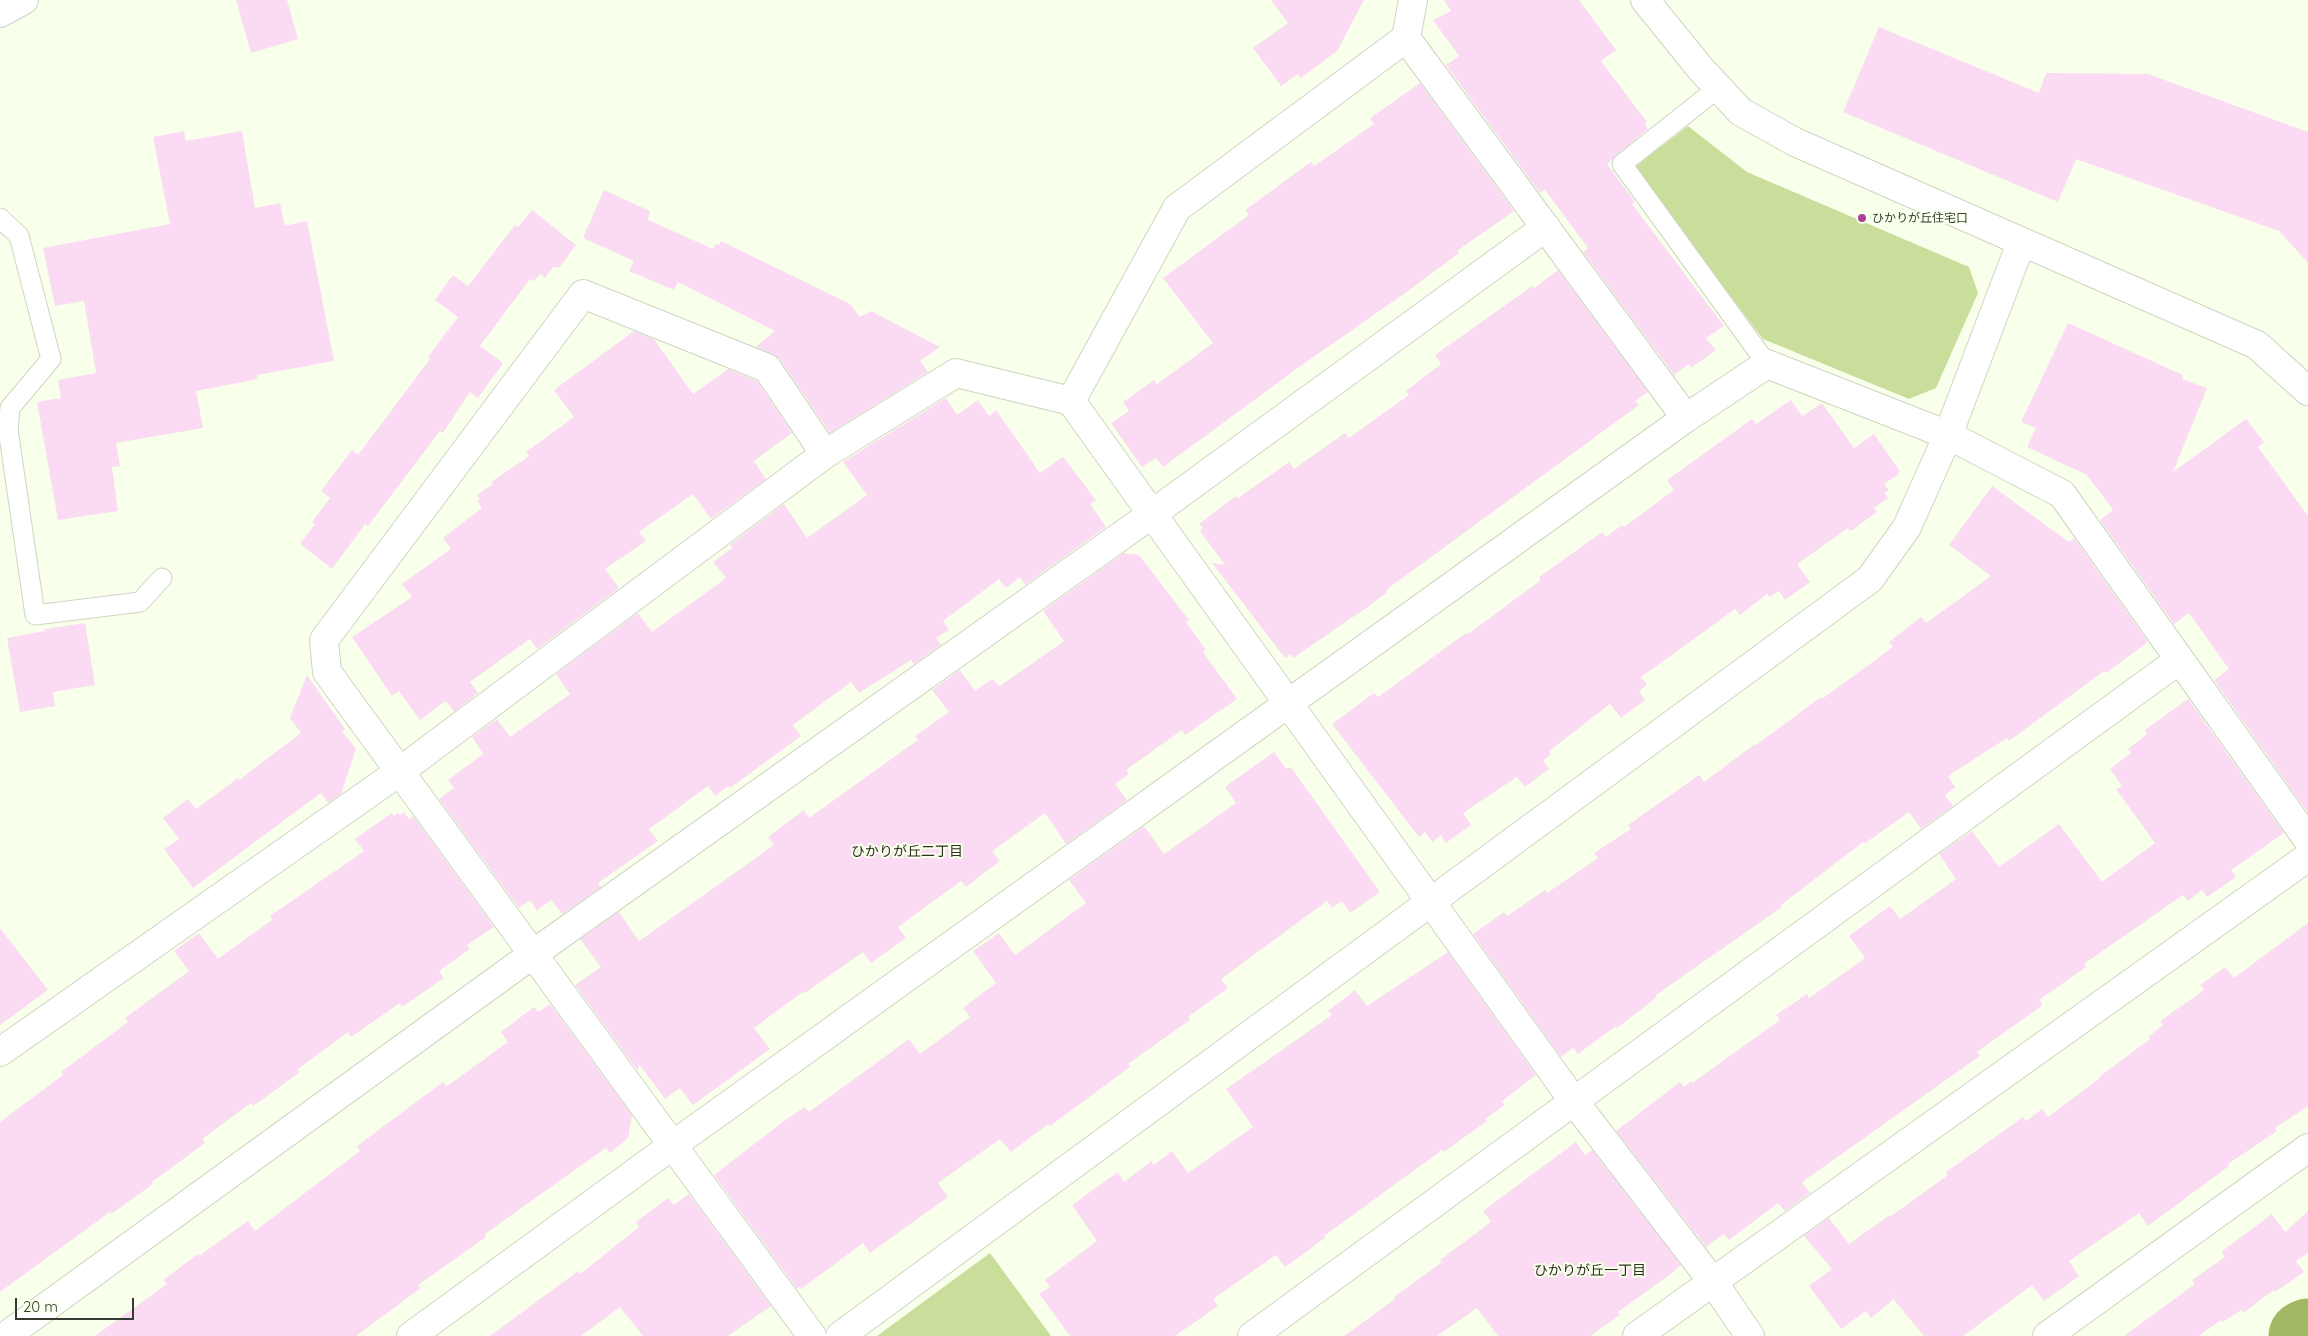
<!DOCTYPE html>
<html>
<head>
<meta charset="utf-8">
<style>
  body { margin:0 }
  #map { position:relative; width:2308px; height:1336px; overflow:hidden; background:#f8ffeb; font-family:Quicksand,sans-serif }
  canvas { display:block }
  .scale { position:absolute; left:15px; top:1298px; width:119px; height:22px; box-sizing:border-box; border:2px solid #373a32; border-top:0; padding-left:6px; font-size:15px; line-height:18px; white-space:nowrap; color:#373a32; -webkit-text-stroke:4px #f8ffeb; paint-order:stroke }
</style>
</head>
<body>
<div id="map">
<canvas width="2308" height="1336"></canvas>
<div class="scale">20 m</div>
</div>
<script>
const g = document.querySelector('canvas').getContext('2d');
g.lineJoin = 'round';
function fillPath(path, color) { g.fillStyle = color; g.fill(path, 'evenodd'); }
const toPath = rows => new Path2D(rows.map(r => 'M' + r).join(''));
function trace(path, color, width, dash) { g.strokeStyle = color; g.lineWidth = width; g.lineCap = dash ? 'butt' : 'round'; g.setLineDash(dash || []); g.stroke(path); }
function label(font, color, halo, rows, align = 'center') {
  g.font = font + ' Quicksand,"Noto Sans JP",sans-serif'; g.lineWidth = 4; g.setLineDash([]); g.textBaseline = 'middle'; g.strokeStyle = halo; g.fillStyle = color; for (const [text, x, y, turn = 0] of rows) {
    g.save(); g.translate(x, y); g.rotate((+turn || 0) * Math.PI / 180); g.textAlign = isNaN(turn) ? turn : align; if (halo) g.strokeText(text, 0, 0); g.fillText(text, 0, 0); g.restore();
  }
}
fillPath(toPath([
  [1688,126,1747,172,1969,267,1978,293,1936,388,1909,399,1763,339,1633,168],
  [990,1253,1051,1336,877,1336]
]), '#cade9b');
trace(toPath([
  [2304,1336,2308,1334]
]), '#a1b962', 71);
fillPath(toPath([
  [236,0,287,0,298,39,251,53],
  [1271,0,1364,0,1337,51,1301,78,1298,74,1281,86,1253,48,1288,23],
  [1444,0,1579,0,1616,50,1601,61,1647,122,1645,124,1648,129,1607,164,1635,202,1632,204,1724,326,1706,338,1716,350,1691,368,1689,364,1674,375,1583,252,1588,248,1545,190,1540,193,1446,65,1459,56,1433,20,1451,11],
  [1879,27,2039,93,2046,73,2148,74,2308,132,2308,263,2279,231,2076,159,2058,202,1843,112],
  [1420,83,1514,211,1457,251,1459,253,1408,291,1302,365,1163,467,1156,458,1142,467,1111,423,1129,411,1123,402,1154,380,1157,384,1213,343,1163,278,1249,215,1245,210,1311,162,1314,166,1374,124,1370,118],
  [184,131,186,141,242,131,255,208,280,203,285,226,307,221,334,361,257,375,258,379,196,391,203,428,116,443,120,466,112,467,118,511,58,520,37,402,61,398,58,380,96,373,84,301,55,306,43,248,170,224,153,137],
  [604,190,650,211,648,220,713,249,715,244,719,245,721,241,850,304,860,317,871,311,940,347,920,361,928,372,830,433,780,359,773,354,756,347,775,331,678,282,674,290,629,271,634,261,583,238],
  [532,210,576,245,559,268,553,267,545,278,540,274,534,281,530,279,480,346,503,363,478,398,470,392,443,433,440,431,368,526,365,524,332,569,300,544,315,524,312,522,330,498,321,491,352,450,358,455,430,359,428,357,458,317,435,300,453,275,468,286,515,225,518,227],
  [1558,270,1648,392,1635,401,1639,405,1386,590,1387,592,1369,606,1293,658,1291,654,1285,658,1212,563,1225,565,1200,531,1203,528,1199,524,1236,496,1238,498,1289,462,1294,469,1345,433,1349,438,1409,395,1406,391,1441,364,1435,355,1532,286,1534,288],
  [2068,323,2183,375,2182,379,2207,388,2173,472,2246,419,2264,442,2258,447,2308,516,2308,813,2214,680,2229,669,2189,613,2174,624,2100,520,2113,510,2087,475,2027,447,2036,428,2021,422],
  [634,331,654,339,693,394,728,369,757,381,792,433,754,461,766,479,711,519,693,494,639,532,646,541,605,569,619,588,537,649,530,639,470,682,478,693,454,712,446,701,420,720,399,691,392,696,352,637,412,597,402,584,451,549,443,538,482,508,477,501,480,500,477,495,493,484,491,482,529,456,526,452,574,417,554,390],
  [946,398,957,415,978,400,989,416,996,410,1040,473,1063,457,1096,500,1090,504,1106,527,1025,585,1020,577,1006,588,999,579,943,621,949,630,936,638,941,645,914,664,911,660,859,693,851,682,793,725,801,736,730,788,728,786,715,796,708,786,649,829,658,841,598,883,601,887,562,914,551,900,537,911,530,900,519,908,439,799,454,788,448,780,483,754,472,737,497,719,510,737,570,694,556,674,638,613,652,632,726,578,713,562,732,548,730,545,784,504,807,538,867,495,843,462],
  [1791,400,1802,416,1822,403,1854,448,1874,434,1900,471,1898,472,1899,474,1884,484,1889,490,1884,493,1888,498,1874,508,1877,512,1851,531,1848,528,1797,564,1810,582,1785,600,1779,591,1770,597,1767,594,1740,615,1735,609,1683,647,1641,677,1647,685,1639,691,1645,700,1621,718,1610,704,1549,751,1551,754,1543,761,1549,769,1525,787,1517,777,1463,813,1471,825,1446,843,1441,835,1432,842,1425,832,1419,837,1332,724,1374,693,1378,697,1466,633,1468,634,1541,580,1539,577,1602,532,1606,537,1622,525,1624,527,1674,490,1667,480,1752,419,1756,424],
  [1992,486,2069,542,2074,538,2148,642,2106,673,2104,671,2009,741,2007,738,1948,776,1955,787,1945,795,1953,806,1921,829,1909,812,1864,844,1863,842,1781,905,1782,907,1656,995,1657,997,1617,1028,1616,1026,1578,1054,1573,1048,1561,1057,1473,934,1504,912,1507,916,1545,890,1547,893,1598,858,1594,853,1631,829,1628,825,1699,775,1704,782,1755,744,1756,745,1821,697,1822,699,1893,647,1889,642,1921,617,1926,623,1991,576,1949,545],
  [1124,553,1139,555,1189,620,1186,622,1206,650,1203,652,1237,699,1185,735,1182,730,1126,770,1129,774,1115,784,1127,800,1066,844,1045,813,992,851,1000,861,966,887,961,881,898,927,906,938,871,963,863,952,805,993,804,991,754,1028,770,1049,693,1105,680,1088,665,1099,639,1064,638,1071,575,985,601,967,580,939,619,912,639,941,746,865,774,845,768,837,804,810,809,818,918,740,915,736,949,712,932,690,960,670,975,691,992,679,1000,686,1064,641,1043,611],
  [85,623,95,685,53,692,55,706,20,712,7,638,45,631,44,629],
  [307,675,345,729,342,731,356,749,341,794,328,803,321,793,193,888,164,849,179,839,163,818,188,799,196,809,238,778,239,780,301,733,290,718],
  [2188,699,2284,833,2231,870,2236,877,2207,897,2202,890,2188,901,2183,895,2084,964,2086,967,2039,1000,2043,1005,1977,1052,1980,1056,1802,1182,1810,1193,1785,1211,1778,1203,1729,1240,1724,1234,1706,1247,1616,1131,1680,1082,1684,1087,1691,1081,1692,1083,1780,1020,1776,1015,1807,994,1809,998,1865,958,1849,936,1890,906,1900,919,1956,879,1939,854,1972,831,1999,867,2059,824,2102,882,2155,843,2116,789,2122,786,2110,769,2131,753,2128,749,2147,734,2145,730],
  [1274,752,1286,769,1291,767,1380,892,1350,913,1342,901,1332,908,1327,901,1221,979,1228,988,1188,1017,1190,1020,1128,1064,1130,1067,1050,1126,1048,1124,1011,1152,1000,1139,938,1183,948,1197,870,1253,863,1243,801,1289,800,1287,797,1289,714,1175,788,1118,805,1107,809,1112,909,1039,920,1054,970,1017,963,1008,996,983,973,951,999,933,1015,955,1086,903,1069,880,1144,826,1164,854,1236,803,1225,787],
  [404,812,409,819,413,816,494,927,467,945,470,949,439,971,444,978,402,1007,400,1003,351,1037,348,1032,298,1069,300,1072,253,1106,251,1103,202,1139,205,1143,152,1182,153,1184,111,1214,110,1212,0,1292,0,1122,63,1075,61,1072,128,1022,125,1018,189,971,174,951,199,933,218,959,272,920,270,916,364,851,355,839,392,813,394,816,398,813,400,815],
  [2308,923,2308,1106,2275,1128,2277,1131,2228,1164,2229,1166,2148,1226,2139,1213,2069,1261,2079,1276,2044,1301,2032,1285,1963,1336,1924,1336,1889,1294,1893,1300,1871,1318,1866,1311,1841,1329,1809,1286,1832,1269,1804,1236,1829,1218,1849,1244,1890,1215,1891,1216,1948,1175,1946,1172,2023,1117,2026,1121,2042,1109,2048,1117,2100,1078,2099,1077,2150,1039,2148,1037,2163,1025,2160,1021,2204,990,2200,985,2225,967,2234,978],
  [0,928,48,990,0,1025],
  [1448,952,1536,1075,1502,1101,1505,1105,1485,1119,1487,1121,1444,1152,1442,1150,1324,1236,1325,1238,1285,1267,1276,1255,1213,1299,1218,1306,1175,1336,1070,1336,1039,1294,1050,1287,1045,1280,1097,1241,1072,1205,1118,1172,1124,1182,1151,1161,1154,1165,1172,1151,1188,1173,1253,1127,1226,1089,1332,1015,1328,1011,1355,990,1367,1006],
  [550,1004,632,1115,628,1138,610,1153,606,1148,538,1196,485,1234,486,1237,418,1285,421,1288,356,1336,95,1336,167,1284,163,1280,198,1254,199,1256,248,1221,255,1231,360,1151,357,1146,443,1082,446,1086,450,1084,508,1042,501,1032,534,1007,538,1012],
  [1576,1142,1585,1155,1592,1150,1681,1265,1671,1274,1618,1312,1620,1315,1590,1336,1498,1336,1477,1308,1437,1336,1344,1336,1395,1299,1394,1297,1442,1262,1440,1260,1491,1222,1483,1211],
  [689,1194,771,1306,728,1336,643,1336,620,1307,581,1336,490,1336,578,1271,580,1274,639,1227,636,1222,668,1198,674,1205],
  [2308,1211,2308,1253,2296,1261,2304,1272,2275,1292,2274,1290,2243,1313,2241,1310,2223,1322,2221,1320,2199,1336,2124,1336,2195,1284,2192,1280,2225,1257,2221,1252,2272,1214,2285,1232]
]), '#fbdbf3');
const service = toPath([
  [1718,88,1622,164,1767,364],
  [0,218,19,236,51,359,10,408,8,429,35,615,140,602,162,578]
]);
const minor = toPath([
  [0,13,24,0],
  [1406,38,1686,418],
  [1071,401,1177,208,1406,38,1413,0],
  [0,1052,399,772,825,454,956,373,1071,401,1573,1100,1713,1282,1750,1336],
  [6,1336,533,954,1152,514,1546,227],
  [411,1336,673,1145,1686,418,1767,364,1948,435,2062,494,2308,840],
  [812,1336,327,672,324,640,583,294,767,368,825,454],
  [840,1336,1870,579,1907,527,1948,435,2021,243],
  [1252,1336,2179,660],
  [1637,1336,2308,857],
  [2047,1336,2308,1148]
]);
const tertiary = toPath([
  [1645,0,1700,68,1741,112,1795,142,2257,345,2308,391]
]);
trace(service, '#cfd5c2', 21);
trace(minor, '#cfd5c2', 30);
trace(tertiary, '#cfd5c2', 30);
trace(service, '#fff', 19);
trace(minor, '#fff', 28);
trace(tertiary, '#fff', 28);
for (const [x, y, r, color] of [
  [1862,218,5,"#ae3e9b"]
]) { const dot = new Path2D(); dot.arc(x, y, r, 0, 2 * Math.PI); g.fillStyle = color; g.fill(dot); trace(dot, '#f8ffeb', 2); }
label('12px', '#373a32', '#f8ffeb', [
  ["ひかりが丘住宅口",1872,218]
], 'left');
label('14px', '#2d3122', '#f8ffeb', [
  ["ひかりが丘二丁目",907,852],
  ["ひかりが丘一丁目",1590,1271]
]);
</script>
</body>
</html>
